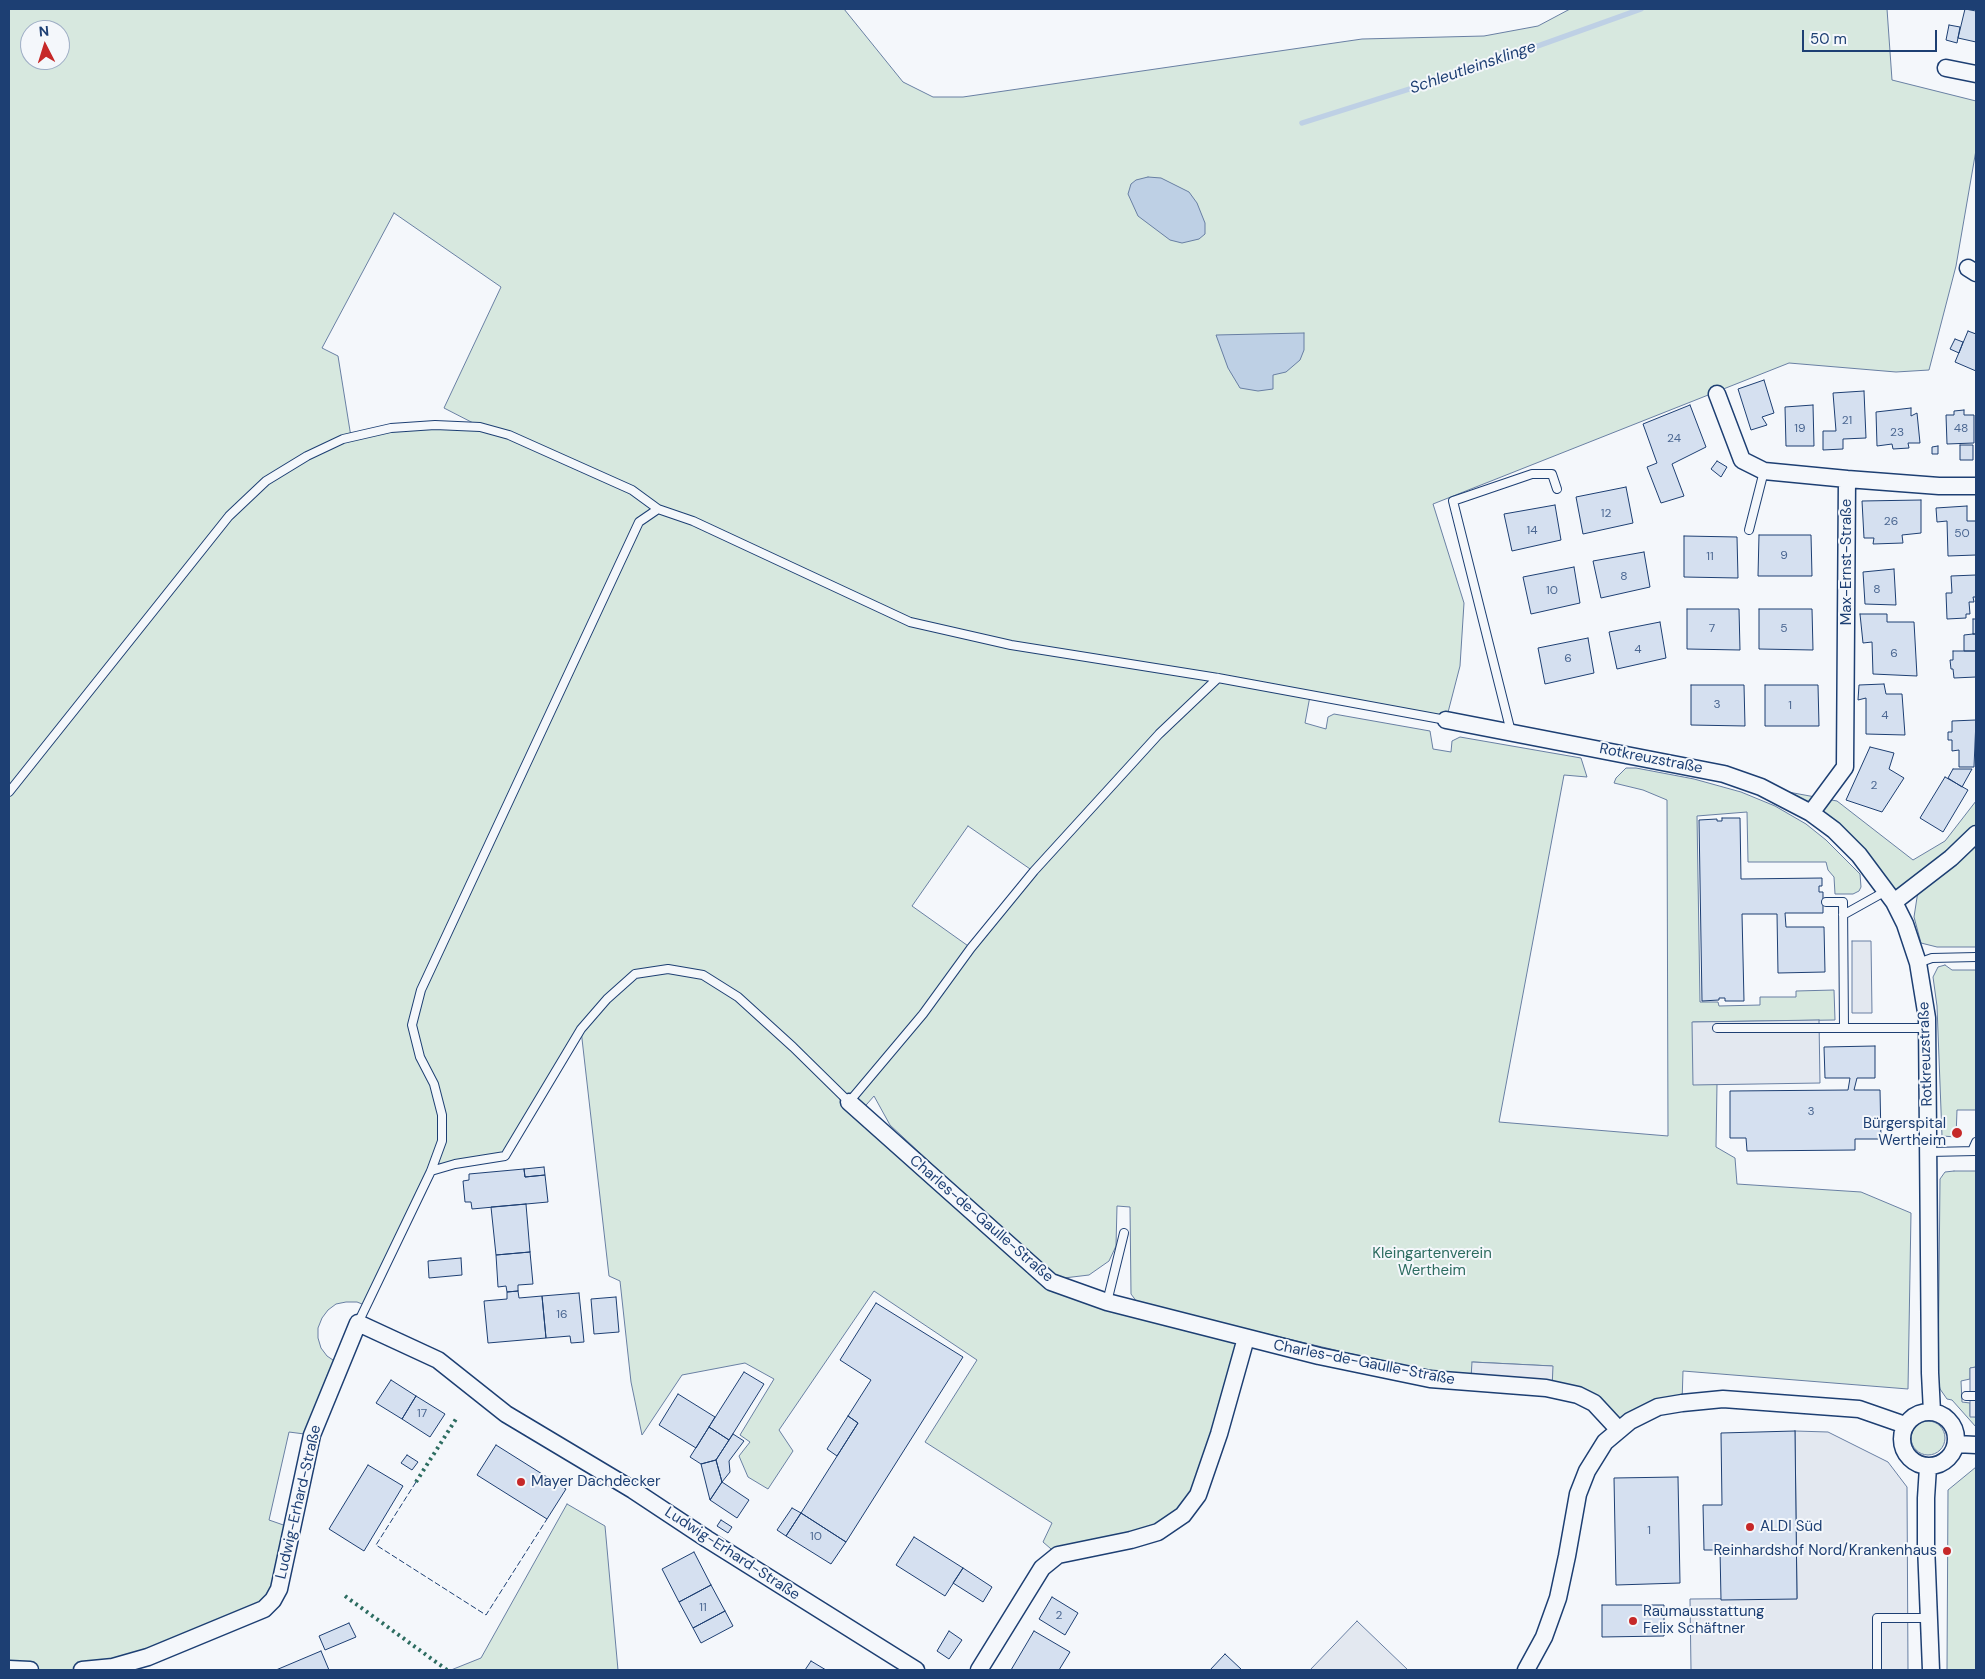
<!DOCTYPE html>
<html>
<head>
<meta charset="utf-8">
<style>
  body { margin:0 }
  #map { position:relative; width:1985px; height:1679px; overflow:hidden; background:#f4f7fb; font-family:"DM Sans",sans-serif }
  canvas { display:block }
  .frame { position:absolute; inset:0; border:10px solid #1d3f73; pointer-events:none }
  .north { position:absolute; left:20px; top:20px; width:50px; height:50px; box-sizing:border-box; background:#f4f7fb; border:1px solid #9eadc5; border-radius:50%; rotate:355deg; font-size:14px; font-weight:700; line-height:20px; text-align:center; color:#1d3f73 }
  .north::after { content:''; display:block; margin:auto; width:18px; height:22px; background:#c62828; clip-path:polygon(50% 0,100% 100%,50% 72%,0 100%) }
  .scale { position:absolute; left:1802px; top:30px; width:135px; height:22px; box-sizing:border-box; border:2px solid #1d3f73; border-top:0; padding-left:6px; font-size:15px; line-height:18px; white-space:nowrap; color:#1d3f73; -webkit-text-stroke:4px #f4f7fb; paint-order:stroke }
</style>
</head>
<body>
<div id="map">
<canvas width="1985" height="1679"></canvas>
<div class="frame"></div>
<div class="north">N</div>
<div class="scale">50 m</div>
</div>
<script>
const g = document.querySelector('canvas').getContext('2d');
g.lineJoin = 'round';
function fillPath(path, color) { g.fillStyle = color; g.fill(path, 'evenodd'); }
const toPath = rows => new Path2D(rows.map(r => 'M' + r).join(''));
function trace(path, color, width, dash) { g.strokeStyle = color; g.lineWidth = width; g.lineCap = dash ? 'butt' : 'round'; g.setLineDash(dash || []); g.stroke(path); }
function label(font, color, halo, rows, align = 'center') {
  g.font = font + ' "DM Sans",sans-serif'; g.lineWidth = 4; g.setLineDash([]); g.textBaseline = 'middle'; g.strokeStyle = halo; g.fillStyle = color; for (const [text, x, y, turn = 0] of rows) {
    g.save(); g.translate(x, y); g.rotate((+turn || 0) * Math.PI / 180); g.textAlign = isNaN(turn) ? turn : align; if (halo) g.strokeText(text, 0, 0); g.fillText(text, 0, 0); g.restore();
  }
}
const green = toPath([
  [9,9,844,9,903,82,933,97,963,97,1362,39,1484,36,1538,26,1570,9,1887,9,1892,80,1976,101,1976,150,1956,266,1929,370,1896,372,1789,363,1433,504,1464,603,1460,666,1446,720,1310,696,1305,723,1326,729,1328,717,1334,714,1430,731,1433,749,1451,752,1452,741,1460,737,1581,758,1587,777,1564,775,1499,1122,1668,1136,1667,800,1643,790,1614,783,1616,778,1626,768,1636,768,1694,779,1741,792,1775,806,1806,824,1826,840,1860,874,1861,887,1859,891,1853,894,1835,894,1834,877,1828,870,1826,862,1748,862,1747,812,1697,816,1700,1002,1718,1002,1719,1006,1760,1005,1760,997,1796,997,1796,991,1834,990,1835,1020,1693,1022,1696,1084,1717,1084,1716,1147,1735,1158,1737,1184,1861,1192,1911,1213,1908,1389,1683,1371,1682,1403,1619,1430,1594,1403,1552,1389,1552,1366,1473,1362,1471,1378,1411,1368,1149,1306,1137,1302,1131,1294,1130,1207,1117,1206,1116,1246,1109,1261,1089,1275,1064,1278,1047,1271,890,1125,874,1096,860,1112,1051,1282,1240,1337,1198,1495,1158,1532,1058,1555,1043,1542,1052,1523,925,1442,977,1360,874,1291,779,1430,793,1451,768,1489,748,1477,739,1456,750,1442,740,1435,774,1379,745,1363,682,1375,642,1435,631,1382,620,1281,609,1276,581,1030,505,1156,431,1171,367,1306,357,1302,346,1302,336,1304,328,1310,322,1318,318,1328,318,1338,321,1348,327,1356,336,1362,312,1435,289,1432,269,1520,292,1528,273,1600,149,1657,135,1670,9,1670,9,9],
  [30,30,60,30,60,60,30,60,30,30],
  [394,213,501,287,444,408,479,426,391,428,351,437,338,356,322,348,394,213],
  [968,826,1033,871,971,948,912,906,968,826],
  [1761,787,1837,801,1913,860,1945,841,1976,801,1976,834,1894,902,1859,855,1761,787],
  [1976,845,1976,947,1937,947,1921,943,1914,917,1918,891,1946,873,1976,845],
  [1945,965,1952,970,1976,970,1976,1110,1957,1110,1956,1137,1942,1136,1937,1006,1933,977,1938,967,1945,965],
  [1954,1171,1976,1171,1976,1367,1970,1368,1970,1379,1961,1381,1962,1402,1970,1403,1970,1416,1976,1417,1976,1427,1952,1400,1947,1399,1940,1389,1938,1380,1940,1179,1945,1172,1954,1171],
  '1911 1438a17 17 0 1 1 34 0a17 17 0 1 1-34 0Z',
  [1976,1467,1976,1670,1947,1670,1948,1490,1976,1467],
  [567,1504,605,1526,618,1670,451,1670,481,1658,567,1504]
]);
fillPath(green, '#d7e8df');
trace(green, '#687fa3', 1);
const parking = toPath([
  [1852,941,1871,941,1872,1013,1852,1013,1852,941],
  [1819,1020,1820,1083,1693,1085,1692,1022,1819,1020],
  [1472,1362,1553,1366,1552,1389,1471,1378,1472,1362],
  [1976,1367,1976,1417,1970,1417,1970,1368,1976,1367],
  [1795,1431,1828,1432,1888,1462,1907,1487,1908,1670,1691,1670,1690,1599,1797,1598,1795,1431],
  [1357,1621,1408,1670,1310,1670,1357,1621]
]);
fillPath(parking, '#e3e8f0');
trace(parking, '#687fa3', 1);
const water = toPath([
  [1148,177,1161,178,1189,192,1197,203,1205,223,1205,234,1199,239,1182,243,1170,240,1138,216,1128,194,1131,184,1136,180,1148,177],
  [1304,333,1304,350,1300,360,1286,372,1273,375,1273,389,1258,391,1240,388,1228,368,1216,335,1304,333]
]);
fillPath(water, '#bed0e5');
trace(water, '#687fa3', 1);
trace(toPath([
  [1302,123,1479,67,1641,9]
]), '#bed0e5', 5.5);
const building = toPath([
  [1965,9,1976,11,1976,42,1958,38,1965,9],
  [1949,25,1960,27,1957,43,1946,40,1949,25],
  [1968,331,1976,334,1976,371,1955,362,1968,331],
  [1955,339,1963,342,1959,353,1950,349,1955,339],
  [1764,380,1774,413,1762,417,1767,425,1751,430,1738,389,1764,380],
  [1864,391,1866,438,1843,439,1843,449,1823,450,1823,431,1836,431,1833,393,1864,391],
  [1690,405,1706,447,1672,464,1684,496,1661,503,1647,467,1657,463,1643,424,1690,405],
  [1813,405,1814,446,1786,446,1785,407,1813,405],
  [1911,408,1911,416,1917,413,1920,443,1908,443,1909,448,1893,449,1892,444,1877,446,1876,412,1911,408],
  [1964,410,1964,415,1974,415,1974,443,1947,444,1946,415,1954,415,1954,411,1964,410],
  [1960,445,1973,445,1973,460,1960,460,1960,445],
  [1938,446,1938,454,1932,454,1932,447,1938,446],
  [1717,461,1727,467,1721,477,1711,469,1717,461],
  [1626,487,1633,523,1583,534,1576,497,1626,487],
  [1921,500,1921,533,1902,535,1903,543,1873,544,1874,538,1864,538,1862,501,1921,500],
  [1555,505,1561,540,1512,551,1504,514,1555,505],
  [1967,506,1967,521,1976,521,1976,555,1948,556,1947,521,1937,522,1936,508,1967,506],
  [1759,535,1811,535,1812,576,1758,576,1759,535],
  [1684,536,1737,537,1738,578,1684,577,1684,536],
  [1644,552,1650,587,1601,598,1593,561,1644,552],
  [1574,567,1580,603,1531,614,1523,577,1574,567],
  [1894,569,1896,605,1865,604,1863,572,1894,569],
  [1976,575,1976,597,1973,597,1974,602,1969,602,1970,614,1966,614,1966,618,1947,619,1946,593,1952,593,1951,576,1976,575],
  [1687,609,1739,609,1740,650,1687,649,1687,609],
  [1759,609,1812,609,1813,650,1759,649,1759,609],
  [1860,614,1887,614,1887,622,1914,622,1917,676,1873,674,1872,642,1863,643,1860,614],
  [1973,619,1976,619,1976,634,1973,634,1973,619],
  [1660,622,1666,658,1617,669,1609,632,1660,622],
  [1973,634,1976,634,1976,651,1964,651,1964,635,1973,634],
  [1588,638,1594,673,1545,684,1538,648,1588,638],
  [1953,651,1976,651,1976,677,1954,678,1953,669,1951,669,1950,660,1953,660,1953,651],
  [1884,684,1886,694,1902,694,1905,735,1866,734,1866,698,1858,700,1859,685,1884,684],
  [1691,685,1744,685,1745,726,1691,725,1691,685],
  [1765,685,1818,685,1819,726,1765,726,1765,685],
  [1976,720,1974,767,1959,767,1959,750,1952,751,1952,740,1948,740,1948,732,1952,732,1952,721,1976,720],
  [1870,747,1894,753,1889,769,1904,778,1882,812,1846,800,1870,747],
  [1953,769,1972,769,1962,787,1948,778,1953,769],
  [1945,777,1968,790,1943,832,1920,818,1945,777],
  [1722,818,1740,818,1741,879,1822,878,1822,886,1819,886,1819,892,1823,892,1823,913,1785,913,1786,927,1824,927,1825,972,1778,973,1777,914,1742,914,1744,1001,1725,1001,1725,998,1719,998,1719,1000,1702,1001,1699,820,1717,819,1717,821,1722,821,1722,818],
  [1875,1046,1875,1078,1857,1078,1854,1090,1880,1090,1881,1139,1855,1139,1855,1150,1747,1151,1746,1138,1730,1138,1730,1091,1848,1090,1850,1078,1825,1078,1824,1047,1875,1046],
  [544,1167,545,1175,525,1177,524,1169,544,1167],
  [524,1169,525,1177,545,1175,548,1202,472,1209,471,1202,465,1202,463,1181,469,1180,469,1174,524,1169],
  [526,1204,530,1252,496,1255,491,1207,526,1204],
  [530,1252,533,1284,518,1285,518,1291,507,1292,506,1286,498,1287,496,1255,530,1252],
  [461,1258,462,1275,429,1278,428,1261,461,1258],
  [518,1291,519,1298,542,1296,546,1338,488,1343,484,1301,507,1299,507,1292,518,1291],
  [579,1293,584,1342,571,1343,570,1336,546,1338,542,1296,579,1293],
  [616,1297,619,1332,594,1334,591,1299,616,1297],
  [876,1303,963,1357,846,1542,801,1513,858,1423,848,1416,871,1380,840,1360,876,1303],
  [744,1372,764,1384,729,1440,709,1427,744,1372],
  [391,1380,416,1396,402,1419,376,1403,391,1380],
  [678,1394,715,1417,696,1448,659,1425,678,1394],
  [416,1396,445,1414,430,1437,402,1419,416,1396],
  [848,1416,858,1423,837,1456,827,1449,848,1416],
  [709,1427,729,1440,716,1460,701,1464,690,1457,709,1427],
  [1795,1431,1797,1599,1721,1600,1720,1550,1704,1550,1703,1505,1722,1505,1721,1433,1795,1431],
  [733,1434,744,1441,729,1461,730,1472,722,1482,716,1460,733,1434],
  [496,1445,566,1489,547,1519,477,1475,496,1445],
  [407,1455,418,1462,412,1470,401,1463,407,1455],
  [716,1460,722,1482,710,1500,701,1464,716,1460],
  [368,1465,403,1486,364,1551,329,1529,368,1465],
  [1678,1477,1680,1583,1616,1585,1614,1478,1678,1477],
  [722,1482,749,1500,737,1518,710,1500,722,1482],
  [792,1508,801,1513,786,1536,777,1530,792,1508],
  [801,1513,846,1542,831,1564,786,1536,801,1513],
  [721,1520,732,1527,728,1533,717,1526,721,1520],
  [914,1537,963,1568,945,1596,896,1565,914,1537],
  [694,1552,711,1585,679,1602,662,1569,694,1552],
  [963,1568,992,1587,983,1602,953,1583,963,1568],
  [711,1585,725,1611,693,1628,679,1602,711,1585],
  [1052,1597,1078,1613,1065,1635,1039,1619,1052,1597],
  [1602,1605,1664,1605,1664,1636,1602,1637,1602,1605],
  [725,1611,733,1626,701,1643,693,1628,725,1611],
  [349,1623,356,1637,325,1650,319,1636,349,1623],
  [949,1631,962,1640,949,1659,937,1651,949,1631],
  [1034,1631,1070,1652,1059,1670,1011,1670,1034,1631],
  [321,1651,329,1670,276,1670,321,1651],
  [1225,1654,1242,1670,1210,1670,1225,1654],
  [811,1661,826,1670,805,1670,811,1661]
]);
fillPath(building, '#d5e0f0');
trace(building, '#1d3f73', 1);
const lane = toPath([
  [1749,530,1764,471],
  [1511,732,1453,501,1532,474,1552,474,1557,489],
  [9,792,229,516,266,481,307,456,343,439,391,428,435,425,480,427,509,435,632,490,658,509,693,521,910,622,1011,645,1218,678,1446,720],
  [1826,902,1843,902,1844,1028],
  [1843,915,1886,891],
  [1918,963,1932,958,1976,957],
  [1717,1028,1927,1028],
  [1972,1151,1976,1142],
  [1929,1152,1976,1151],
  [431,1171,455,1164,505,1156,581,1029,607,999,635,974,668,969,703,975,738,997,793,1047,849,1102,923,1014,971,948,1034,871,1159,734,1218,678],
  [1107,1302,1124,1233],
  [358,1323,431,1171,442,1141,442,1115,434,1084,420,1057,412,1025,421,990,639,522,658,509],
  [1966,1396,1976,1396],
  [1877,1670,1877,1618,1930,1618]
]);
const street = toPath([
  [1946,68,1976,74],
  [1968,268,1976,273],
  [1717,394,1742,460,1764,471,1847,479,1845,767,1811,813],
  [1847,479,1939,486,1976,486],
  [1446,720,1724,774,1761,787,1811,813,1834,830,1859,855,1894,902,1905,924,1918,963,1927,1018,1930,1373,1932,1412],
  [1894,902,1951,858,1976,834],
  [849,1102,1051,1282,1107,1302,1319,1356,1430,1379,1546,1388,1578,1395,1594,1403,1619,1430],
  '1902 1439a27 27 0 1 1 54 0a27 27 0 1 1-54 0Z',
  [1956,1444,1976,1445],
  [1928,1467,1926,1498,1926,1545,1931,1670],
  [9,1669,30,1670],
  [82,1670,113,1667,148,1657,264,1609,273,1600,279,1589,312,1435,358,1323,438,1360,506,1414,633,1490,707,1539,916,1670],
  [979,1670,1042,1568,1058,1555,1131,1540,1158,1532,1183,1515,1198,1495,1219,1434,1246,1338],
  [1526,1670,1544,1637,1558,1598,1567,1556,1578,1494,1587,1471,1605,1442,1630,1421,1658,1407,1682,1403,1723,1399,1859,1409,1905,1425]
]);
trace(lane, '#1d3f73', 10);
trace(street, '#1d3f73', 19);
trace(lane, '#f4f7fb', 8);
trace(street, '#f4f7fb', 16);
trace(toPath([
  [416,1482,456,1419],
  [345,1596,447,1670]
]), '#2c6c60', 4, [2.5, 4]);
trace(toPath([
  [416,1482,376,1545,486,1615,547,1519]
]), '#1d3f73', 1, [6, 2.5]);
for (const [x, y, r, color] of [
  [1957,1133,6,"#c62828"],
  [521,1482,5,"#c62828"],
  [1750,1527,5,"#c62828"],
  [1947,1551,5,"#c62828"],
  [1633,1621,5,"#c62828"]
]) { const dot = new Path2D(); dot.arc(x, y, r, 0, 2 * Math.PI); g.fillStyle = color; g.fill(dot); trace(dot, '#f4f7fb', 2); }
label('12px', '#4b6792', null, [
  ["21",1847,421],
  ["19",1800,429],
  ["48",1961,429],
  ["23",1897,433],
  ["24",1674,439],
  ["12",1606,514],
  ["26",1891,522],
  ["14",1532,531],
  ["50",1962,534],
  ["9",1784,556],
  ["11",1710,557],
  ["8",1624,577],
  ["8",1877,590],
  ["10",1552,591],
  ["7",1712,629],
  ["5",1784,629],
  ["4",1638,650],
  ["6",1894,654],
  ["6",1568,659],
  ["3",1717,705],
  ["1",1790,706],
  ["4",1885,716],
  ["2",1874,786],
  ["3",1811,1112],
  ["16",562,1315],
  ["17",422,1414],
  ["1",1649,1531],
  ["10",816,1537],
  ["11",703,1608],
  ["2",1059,1616]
]);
label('15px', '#1d3f73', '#f4f7fb', [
  ["Max-Ernst-Straße",1847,562,-90],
  ["Rotkreuzstraße",1651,759,11],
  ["Rotkreuzstraße",1926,1054,-92],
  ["Charles-de-Gaulle-Straße",981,1219,41],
  ["Charles-de-Gaulle-Straße",1364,1363,11],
  ["Ludwig-Erhard-Straße",299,1502,-77],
  ["Ludwig-Erhard-Straße",732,1554,33]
]);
label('15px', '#1d3f73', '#f4f7fb', [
  ["Bürgerspital",1946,1124,"right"],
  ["Wertheim",1946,1141,"right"],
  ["Mayer Dachdecker",531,1482],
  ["ALDI Süd",1760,1527],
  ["Reinhardshof Nord/Krankenhaus",1937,1551,"right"],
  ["Raumausstattung",1643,1612],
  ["Felix Schäftner",1643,1629]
], 'left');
label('15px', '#2c6c60', '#f4f7fb', [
  ["Kleingartenverein",1432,1254],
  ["Wertheim",1432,1271]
]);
label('italic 16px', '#1d3f73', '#f4f7fb', [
  ["Schleutleinsklinge",1473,68,-19]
]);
</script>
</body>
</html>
